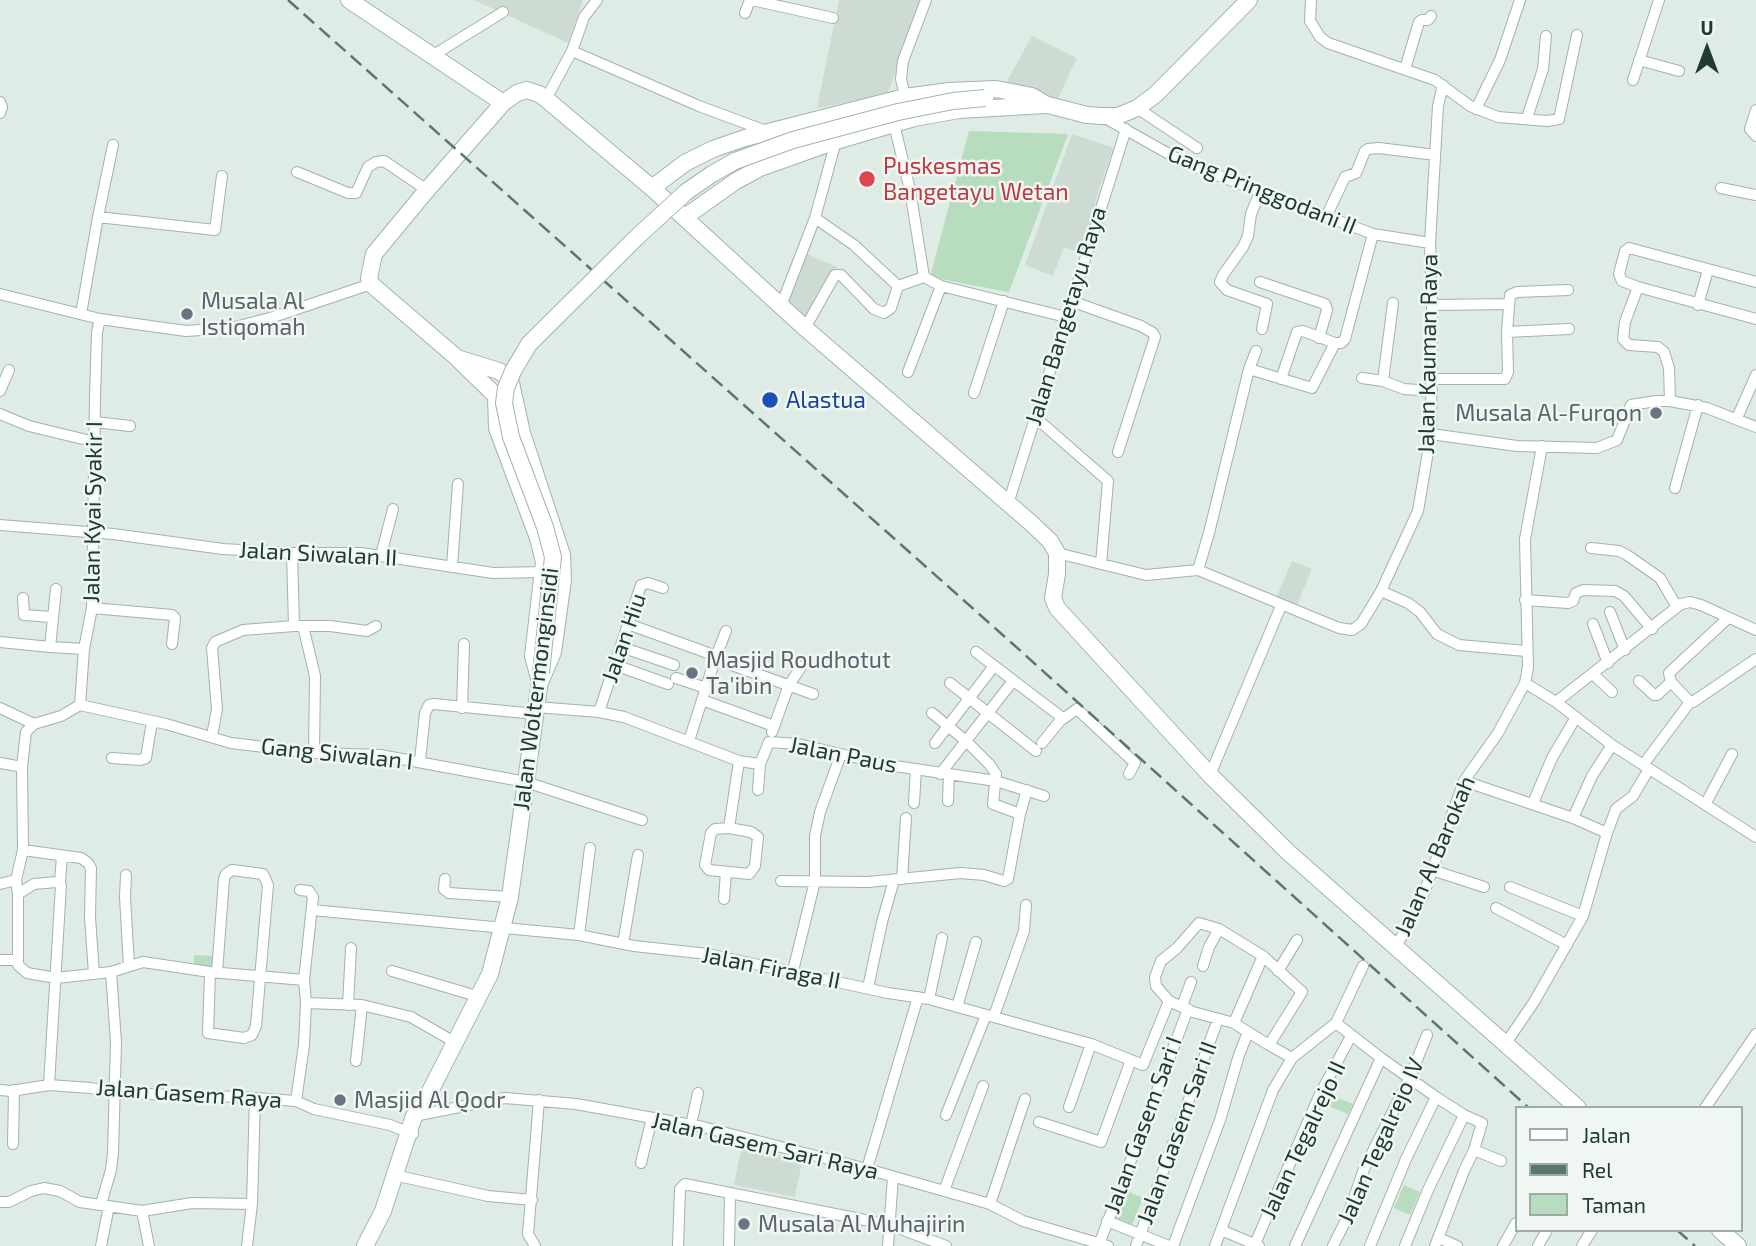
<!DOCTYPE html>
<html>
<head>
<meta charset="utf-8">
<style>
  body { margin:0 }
  #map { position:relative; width:1756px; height:1246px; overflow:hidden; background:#dfebe5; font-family:"Exo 2",sans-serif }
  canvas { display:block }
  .legend { position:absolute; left:1515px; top:1106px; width:228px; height:126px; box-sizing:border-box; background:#f0f7f3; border:2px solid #9daca5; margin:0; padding:9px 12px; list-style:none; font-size:21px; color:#203b31 }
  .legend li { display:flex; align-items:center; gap:14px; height:35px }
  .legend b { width:35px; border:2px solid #9daca5 }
  .north { position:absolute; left:1672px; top:14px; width:70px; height:70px; -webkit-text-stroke:5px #f0f7f3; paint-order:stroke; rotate:0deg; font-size:19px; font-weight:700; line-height:28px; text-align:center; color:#203b31 }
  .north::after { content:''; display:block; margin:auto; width:24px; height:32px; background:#203b31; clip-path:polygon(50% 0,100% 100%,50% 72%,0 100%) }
</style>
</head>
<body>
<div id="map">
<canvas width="1756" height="1246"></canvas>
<ul class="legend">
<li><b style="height:9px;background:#fff"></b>Jalan</li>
<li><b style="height:9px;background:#5a776d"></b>Rel</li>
<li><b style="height:19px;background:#b7ddbe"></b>Taman</li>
</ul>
<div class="north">U</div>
</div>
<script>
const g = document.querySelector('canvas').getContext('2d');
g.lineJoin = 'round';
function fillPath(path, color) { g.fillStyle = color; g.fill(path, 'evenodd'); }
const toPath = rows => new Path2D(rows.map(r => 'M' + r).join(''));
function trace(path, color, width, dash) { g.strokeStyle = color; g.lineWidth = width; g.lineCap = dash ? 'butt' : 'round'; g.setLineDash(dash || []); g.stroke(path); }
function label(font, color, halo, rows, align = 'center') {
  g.font = font + ' "Exo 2",sans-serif'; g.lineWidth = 5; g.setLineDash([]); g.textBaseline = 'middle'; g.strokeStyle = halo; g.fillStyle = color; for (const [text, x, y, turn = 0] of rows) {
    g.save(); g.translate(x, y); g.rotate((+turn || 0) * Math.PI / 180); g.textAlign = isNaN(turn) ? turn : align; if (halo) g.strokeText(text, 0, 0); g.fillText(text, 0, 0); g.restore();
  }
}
fillPath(toPath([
  [474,0,583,0,568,43],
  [839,0,922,0,887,95,817,108],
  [1032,36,1077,58,1056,102,1006,83],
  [1072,134,1114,148,1098,192,1082,253,1064,247,1053,276,1025,265],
  [805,253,837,267,804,321,785,302],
  [1292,561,1312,569,1296,607,1276,598],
  [742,1145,802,1161,795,1197,734,1185]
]), '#cddbd3');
fillPath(toPath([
  [969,131,1068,134,1009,292,930,277],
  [194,955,213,956,213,970,194,969],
  [1333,1096,1353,1104,1348,1114,1329,1106],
  [1404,1185,1420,1192,1410,1215,1394,1208],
  [1127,1191,1143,1198,1132,1225,1116,1219]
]), '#b7ddbe');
const street = toPath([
  [752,0,833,18],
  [1311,0,1310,21,1320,37,1328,43,1435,80,1470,106,1498,117,1547,121,1559,119,1577,35],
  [745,13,750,0],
  [572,51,699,106,769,132],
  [432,56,503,12],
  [1639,60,1679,71],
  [1405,69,1419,22,1422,20,1428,20,1431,16],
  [1633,80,1659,0],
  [905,97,901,79,903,61,926,0],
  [546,99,572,51,584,17,597,0],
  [0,102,2,107,0,113],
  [1137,108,1197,148],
  [1476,109,1500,60,1520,0],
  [1756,110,1750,129,1756,136],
  [1105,118,1185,163,1206,171,1373,234,1430,243],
  [1527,118,1543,69,1546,36],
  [894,124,910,190,924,277,941,286,1066,317],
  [836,141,815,218,854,245,898,286],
  [297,172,348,193,356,193,368,167,376,162,384,161,427,190],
  [1721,188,1756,195],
  [1260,192,1251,214,1248,236,1243,247,1223,275,1220,282,1227,290,1267,304,1262,329],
  [98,217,215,230,222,176],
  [1326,217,1345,177,1356,173,1365,151,1368,149,1379,148,1435,155],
  [1260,282,1325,304,1327,310,1319,338],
  [1756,282,1629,248,1625,251,1619,274,1622,281,1638,287,1756,319],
  [1638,287,1625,322,1623,339,1629,345,1658,347,1664,352,1669,368,1670,401],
  [0,294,100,319,186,331,231,328,270,318,371,284],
  [1071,301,1141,326,1153,333,1155,337,1118,452],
  [1393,303,1383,381,1404,389,1432,391],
  [1432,305,1508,304],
  [1698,305,1708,270],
  [781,306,815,218],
  [81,314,98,217,113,145],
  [805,328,835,275,841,275,874,309,884,313,891,308,898,286,924,277],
  [1507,332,1569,329],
  [1249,369,1312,388,1335,343,1341,343,1345,339,1373,234],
  [908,372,941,286],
  [1362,378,1383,381],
  [1281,379,1297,332,1303,331,1335,343],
  [1433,379,1505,379,1508,372,1507,332,1510,295,1517,292,1568,290],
  [0,391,9,370],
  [974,393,1004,301],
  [0,414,29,426,95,442],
  [1036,418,1108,481,1101,564],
  [1737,418,1756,375],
  [95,422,130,426],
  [1431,434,1517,446,1597,448,1617,440,1631,405,1656,401,1670,401,1707,408,1756,427],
  [1675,488,1698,405],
  [1008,504,1126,129],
  [0,525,113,534,223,549,292,553,361,553,493,573,544,572],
  [1591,548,1619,551,1627,555,1660,578,1677,607],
  [292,553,294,626],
  [1057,553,1146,575,1198,570,1339,628,1352,630,1361,624,1381,591,1418,511,1431,434,1432,305,1430,243,1438,106,1443,85],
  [381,555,393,509],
  [452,566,458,484],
  [1198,570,1209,533,1249,369,1256,351],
  [56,589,50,647,84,649],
  [1381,591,1408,603,1420,612,1437,634,1459,645,1526,651],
  [23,598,24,615,52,617],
  [1525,600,1568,603,1573,601,1576,593,1583,590,1615,591,1624,596,1652,629],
  [92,608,172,615,175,618,172,644],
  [1610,612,1625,650],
  [1727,619,1669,673,1671,682,1688,700,1693,702,1756,659],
  [628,624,708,653],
  [1593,624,1608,663],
  [303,626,315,676,314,753],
  [0,642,50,647],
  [621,647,674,665],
  [976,652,1060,716,1060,721,1042,743],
  [715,659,813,694],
  [615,665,668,684],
  [1593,674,1612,692],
  [676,678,706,688],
  [1639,681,1654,695,1657,695,1671,682],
  [950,683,1036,751],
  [1525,683,1556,702,1612,745,1756,837],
  [789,685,801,667],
  [702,700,774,726],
  [1556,702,1681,604,1690,602,1701,605,1756,630],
  [80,705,84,649,92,608,95,397,97,332,100,319],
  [536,707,599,712,624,717,739,761,760,764,769,742,798,744,888,765,996,781,1044,796],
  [0,708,34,724],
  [462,708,464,644],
  [599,712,641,585,648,583,663,588],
  [932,713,966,741,990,765,996,774,993,804,1020,814],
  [1060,721,1077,709,1135,763,1129,774],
  [772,732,789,685],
  [212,736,217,709,212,648,215,642,243,630,294,626,330,626,367,631,376,626],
  [689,741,715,659,726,631],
  [935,743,994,666],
  [112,758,140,760,146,758,152,721],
  [420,761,425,713,429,705,434,704,535,714],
  [0,763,22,767],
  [1643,765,1690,702],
  [940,774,1013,681],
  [1210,775,1281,606],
  [1464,781,1573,818,1607,833,1616,809,1633,796,1649,769],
  [758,790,760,764],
  [948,801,949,774],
  [914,803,916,769],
  [1533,803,1552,758,1576,717],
  [1706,803,1732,754],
  [1573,818,1592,776,1612,745],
  [729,828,751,832,758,837,755,866,749,874,709,870,705,865,711,833,715,829,729,828],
  [729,828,739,761],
  [23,850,81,858,88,863,91,868,90,917,94,974],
  [1432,870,1484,887],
  [126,875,125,897,129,966],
  [445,879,444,889,449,893,510,897],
  [902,879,906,818],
  [16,880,18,894,18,965,27,973,56,978,111,972,143,962,210,972,304,980],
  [781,881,868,882,961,873,984,875,1004,881,1008,879,1020,814,1027,790],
  [60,882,62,856],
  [0,884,16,880,23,850,22,767,26,732,34,724,61,716,80,705,166,724,231,743,314,753,380,755,526,782,642,820],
  [1510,887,1583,916],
  [300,890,309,891,313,897,304,980,306,1003,362,1005,411,1017,456,1043],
  [18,894,34,884,56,882,61,885,49,1085],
  [724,899,726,872],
  [1496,908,1567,945],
  [312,910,579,935,634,946,708,954,888,993,929,999,1091,1044,1143,1065,1169,1001],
  [579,935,590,848],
  [623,944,638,855],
  [1396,947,1423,896,1464,781,1498,733,1525,683,1528,667,1525,539,1542,446],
  [0,960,18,960],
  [1203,966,1209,947,1219,929],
  [392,971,480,997],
  [793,971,815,881,815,836,820,812,841,754],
  [1278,971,1297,940],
  [210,972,208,1033,244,1038,252,1035,256,1026,268,885,263,874,232,870,226,874,224,879,217,972],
  [868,988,882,922,894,880],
  [929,999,942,938],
  [348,1005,351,948],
  [1182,1006,1191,982],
  [957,1007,976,942],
  [994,1016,1024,931,1026,905],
  [1234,1023,1263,956],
  [1336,1023,1381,1058,1436,1097,1464,1115,1482,1123,1474,1150,1464,1171,1435,1246],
  [1506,1043,1534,1002,1583,916,1607,833],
  [1269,1045,1302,992,1263,956,1219,929,1199,923,1177,948,1161,961,1155,977,1156,986,1169,1001,1193,1012,1234,1023,1248,1032,1269,1045,1292,1058],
  [356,1061,362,1005],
  [0,1090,11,1091,49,1085,91,1088,114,1093,241,1097,296,1101,314,1109,390,1125,413,1134],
  [296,1101,304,1045,306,1003],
  [1069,1107,1091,1044],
  [1705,1108,1756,1034],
  [946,1115,986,1015],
  [414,1116,505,1098,576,1104,703,1127,867,1169,990,1204,1023,1221,1108,1246],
  [1039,1122,1101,1142,1131,1060],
  [691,1125,698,1093],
  [13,1144,14,1090],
  [1474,1150,1501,1161],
  [641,1163,652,1118],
  [867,1169,918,997],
  [403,1177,488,1196,532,1200],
  [944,1191,983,1086],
  [0,1202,9,1202,31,1191,44,1188,60,1191,80,1202,142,1211,192,1203,252,1204],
  [101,1204,111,1170,113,1153,116,1042,111,972],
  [990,1204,1025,1099],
  [142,1211,149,1246],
  [1107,1221,1169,1246],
  [1221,1230,1259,1246],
  [1439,1238,1457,1246],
  [1100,1242,1188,1009],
  [1255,1244,1320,1094,1351,1036],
  [101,1246,109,1206],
  [247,1246,252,1204,255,1098],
  [535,1246,528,1234,539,1100],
  [678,1246,680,1189,685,1184,890,1225,946,1246],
  [729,1246,730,1193],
  [888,1246,893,1177],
  [1136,1246,1218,1019],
  [1173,1246,1220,1120,1239,1055,1248,1032],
  [1215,1246,1273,1090,1292,1058,1336,1023,1363,966],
  [1295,1246,1381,1058],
  [1333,1246,1347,1218,1364,1169,1410,1077,1427,1035],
  [1370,1246,1406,1159,1436,1097],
  [1405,1246,1428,1190,1464,1115],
  [1503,1246,1516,1223],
  [1538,1246,1547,1230],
  [1582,1246,1592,1230]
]);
const secondary = toPath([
  [349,0,503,103],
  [1040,103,1087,115,1102,116,1118,116,1137,108,1155,95,1249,0],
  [652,188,685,163,713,149,745,138,905,97,949,91,996,89,1032,96,1047,105],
  [685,217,736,181,760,168,836,141,914,118,959,110,1045,105],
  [460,359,499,371,507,377,511,383,522,433,562,555,563,580,553,652,541,680],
  [540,682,533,656,544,562,538,538,497,428,496,396,456,357,371,284,369,278,374,254,427,190,503,103,517,93,527,90,539,94,546,99,652,188,805,328,1031,523,1050,541,1057,553,1057,574,1053,598,1057,608,1210,775,1288,852,1578,1108],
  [1720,1230,1738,1246],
  [365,1246,383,1211,414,1116,423,1105,490,974,510,897,541,673]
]);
trace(street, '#a2b3ab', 12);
trace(secondary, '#9eb7ac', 18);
trace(street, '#fff', 10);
trace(secondary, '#fff', 16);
trace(toPath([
  [288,0,1014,645,1529,1108],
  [1677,1230,1695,1246]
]), '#5a776d', 2.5, [14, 7]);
const secondaryBridge = toPath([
  [541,673,553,557,545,527,511,437,504,403,506,388,513,371,529,344,636,238,686,192,712,174,735,161,793,140,898,112,953,101,985,98]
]);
trace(secondaryBridge, '#9eb7ac', 18, []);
trace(secondaryBridge, '#fff', 16);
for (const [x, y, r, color] of [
  [867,179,9,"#e0444e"],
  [187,314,7,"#6b7280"],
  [770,400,9,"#1a4fb4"],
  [1656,413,7,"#6b7280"],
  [692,673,7,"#6b7280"],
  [340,1100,7,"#6b7280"],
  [744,1224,7,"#6b7280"]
]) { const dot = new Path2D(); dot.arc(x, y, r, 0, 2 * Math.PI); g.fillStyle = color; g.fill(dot); trace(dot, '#f0f7f3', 2.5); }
label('23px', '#be3a42', '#f0f7f3', [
  ["Puskesmas",883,166],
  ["Bangetayu Wetan",883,192]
], 'left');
label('23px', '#203b31', '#f0f7f3', [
  ["Gang Pringgodani II",1262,190,22],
  ["Jalan Bangetayu Raya",1066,316,-73],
  ["Jalan Kauman Raya",1428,354,-89],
  ["Jalan Kyai Syakir I",93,512,-89],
  ["Jalan Siwalan II",318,554,3],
  ["Jalan Hiu",624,638,-71],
  ["Jalan Woltermonginsidi",536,689,-83],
  ["Gang Siwalan I",337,754,6],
  ["Jalan Paus",843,755,11],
  ["Jalan Al Barokah",1435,856,-67],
  ["Jalan Firaga II",771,968,11],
  ["Jalan Gasem Raya",189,1094,4],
  ["Jalan Gasem Sari I",1143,1125,-70],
  ["Jalan Gasem Sari II",1177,1133,-70],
  ["Jalan Tegalrejo II",1303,1140,-65],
  ["Jalan Tegalrejo IV",1381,1141,-66],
  ["Jalan Gasem Sari Raya",765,1146,13]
]);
label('23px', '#5b616d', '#f0f7f3', [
  ["Musala Al",201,301],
  ["Istiqomah",201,327],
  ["Musala Al-Furqon",1642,413,"right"],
  ["Masjid Roudhotut",706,660],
  ["Ta'ibin",706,686],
  ["Masjid Al Qodr",354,1100],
  ["Musala Al Muhajirin",758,1224]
], 'left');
label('23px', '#164399', '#f0f7f3', [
  ["Alastua",786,400]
], 'left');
</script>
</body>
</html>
